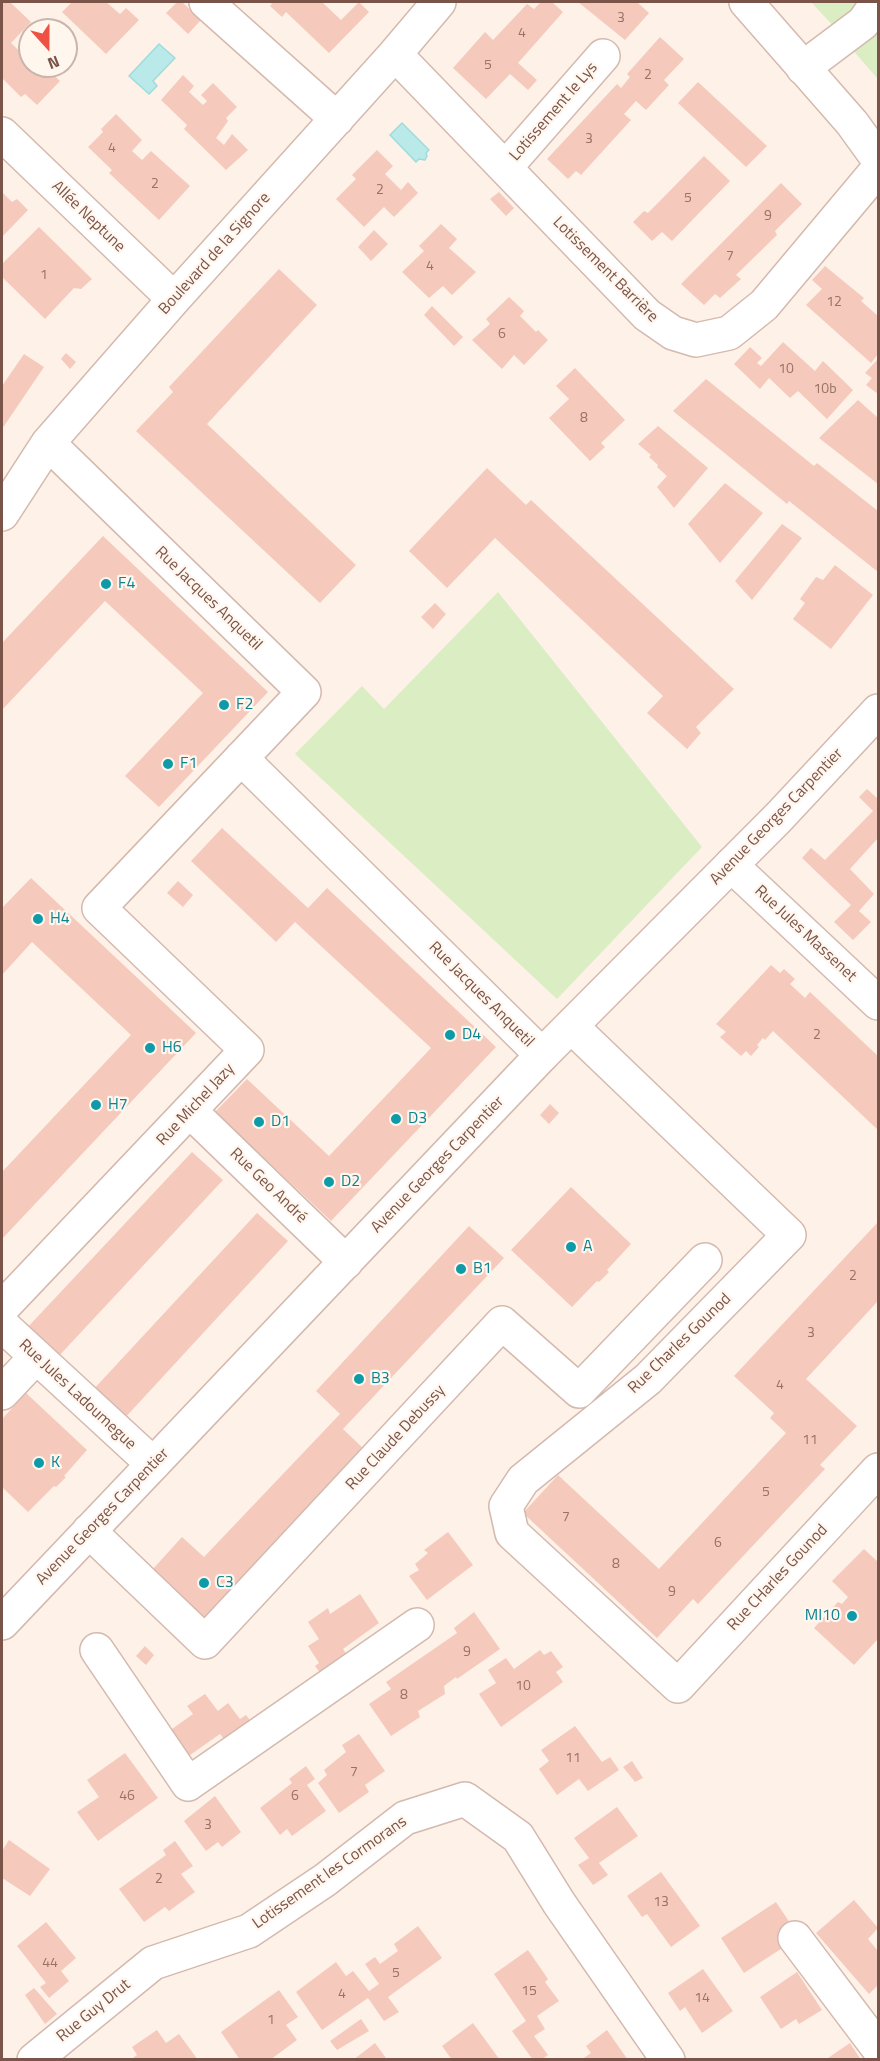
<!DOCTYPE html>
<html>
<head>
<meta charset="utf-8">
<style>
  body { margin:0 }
  #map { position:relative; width:880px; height:2061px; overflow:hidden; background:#fef1e7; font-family:"Titillium Web",sans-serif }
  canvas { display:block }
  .frame { position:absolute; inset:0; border:3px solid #7a5349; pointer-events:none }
  .north { position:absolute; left:18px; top:18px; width:60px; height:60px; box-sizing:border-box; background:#fff6ee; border:2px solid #cab5ac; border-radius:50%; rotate:159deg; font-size:16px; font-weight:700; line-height:24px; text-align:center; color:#7a5349 }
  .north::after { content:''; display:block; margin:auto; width:21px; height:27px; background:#f05044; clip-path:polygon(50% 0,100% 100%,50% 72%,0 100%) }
</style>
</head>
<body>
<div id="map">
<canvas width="880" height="2061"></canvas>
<div class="frame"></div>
<div class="north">N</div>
</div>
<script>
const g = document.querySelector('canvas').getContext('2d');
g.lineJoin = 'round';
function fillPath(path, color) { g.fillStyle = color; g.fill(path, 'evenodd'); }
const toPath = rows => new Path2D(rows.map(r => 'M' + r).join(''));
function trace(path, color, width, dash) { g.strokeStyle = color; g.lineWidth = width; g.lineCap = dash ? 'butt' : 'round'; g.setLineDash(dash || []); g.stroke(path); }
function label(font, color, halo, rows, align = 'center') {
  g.font = font + ' "Titillium Web",sans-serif'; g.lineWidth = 4.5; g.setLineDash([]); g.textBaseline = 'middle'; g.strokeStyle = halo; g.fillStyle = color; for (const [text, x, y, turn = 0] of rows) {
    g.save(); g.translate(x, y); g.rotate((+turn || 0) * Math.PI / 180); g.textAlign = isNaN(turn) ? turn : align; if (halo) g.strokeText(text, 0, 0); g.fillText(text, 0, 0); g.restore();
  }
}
fillPath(toPath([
  [811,2,861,2,837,30],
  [878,21,878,79,850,47],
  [498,592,702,847,557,999,295,754,362,686,384,709]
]), '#dbedc3');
const water = toPath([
  [159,44,175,58,153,81,157,86,149,94,129,76,159,44],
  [402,123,429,150,426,153,427,156,425,160,419,159,416,162,390,135,402,123]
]);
fillPath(water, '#b9e9e9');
trace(water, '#9edcdc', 1.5);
fillPath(toPath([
  [2,2,10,2,31,22,11,43,30,61,30,66,44,66,60,81,37,105,25,94,21,97,2,78],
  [72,2,106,2,120,14,126,8,139,20,106,54,62,12],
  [177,2,182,2,201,20,188,34,166,13],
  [269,2,322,2,341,20,359,2,369,12,329,53,286,12,282,17,270,6,272,4],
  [541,2,552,2,563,12,518,63,537,80,528,90,510,74,486,99,453,68,485,32,493,40,527,4,534,9],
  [578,2,637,2,649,13,625,40],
  [660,37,684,59,664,80,669,85,646,110,636,101,624,114,631,120,581,175,576,171,568,179,547,159,617,84,621,88,630,77,627,74],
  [183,75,194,86,189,92,203,105,207,101,201,95,213,83,237,107,226,118,228,121,216,138,224,145,232,134,248,150,226,170,184,129,187,125,161,100],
  [698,82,767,146,746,167,678,103],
  [116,114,142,140,132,151,142,160,151,151,190,186,159,220,109,173,112,170,88,147,103,132,101,129],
  [377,150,393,166,385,174,401,190,408,182,418,193,394,217,384,207,364,227,336,199,356,179,352,175],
  [704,156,730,181,672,241,662,232,652,241,633,222,644,211,648,213],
  [781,183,802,204,775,231,777,235,736,275,741,279,720,298,715,294,704,305,681,284],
  [2,192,12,202,17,199,28,210,2,237],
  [499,192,514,208,506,216,490,199],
  [441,224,457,239,449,248,476,272,452,295,443,286,429,298,402,272,424,251,419,246],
  [39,227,92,279,81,289,74,288,45,319,2,277,2,264],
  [374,230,388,244,371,261,358,247],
  [825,266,864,298,861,301,878,316,878,354,871,363,806,305,822,289,812,280],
  [279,269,317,305,207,424,356,565,320,603,136,431,173,392,169,387],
  [509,297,524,311,520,316,536,332,538,330,548,340,524,365,514,355,502,369,472,340,490,324,486,319],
  [432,306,463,337,454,346,424,315],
  [783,342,815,371,823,361,853,390,827,419,798,391,790,398,769,378,760,389,734,364,750,347,762,358,757,363,761,366],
  [66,353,76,362,70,369,61,359],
  [24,354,44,367,2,429,2,386],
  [878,359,878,394,866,385,872,378,865,373],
  [575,368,625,420,601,443,605,447,590,461,549,418,569,399,556,386],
  [706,379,814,466,817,463,878,511,878,572,789,501,787,504,673,411],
  [858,400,878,418,878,484,819,438],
  [658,426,708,468,674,508,657,487,667,476,657,467,658,465,649,457,651,455,638,444],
  [487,468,526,505,531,500,734,689,696,727,701,733,687,749,647,713,663,696,495,538,447,588,409,551],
  [725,483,763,513,720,563,688,524],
  [782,524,802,538,752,600,735,581],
  [103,536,268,692,159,807,125,776,203,693,105,601,2,710,2,643],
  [835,565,873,595,831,649,793,619,805,603,800,599,816,577,823,580],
  [435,603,446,614,433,629,421,617],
  [867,789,878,799,878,838,850,869,874,894,859,911,871,922,853,940,834,922,851,905,802,858,811,848,825,860,873,811,859,797],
  [222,828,308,908,327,888,496,1047,331,1221,215,1112,247,1079,329,1156,431,1048,295,922,276,942,191,861],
  [31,878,196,1033,2,1239,2,1172,131,1035,32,942,2,975,2,908],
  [178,881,193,895,183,907,167,893],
  [771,965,780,973,784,969,795,979,790,984,805,998,810,992,878,1056,878,1130,773,1031,765,1040,763,1038,757,1045,759,1047,751,1056,746,1051,741,1056,720,1037,726,1032,716,1024],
  [550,1104,559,1113,549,1124,540,1115],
  [192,1152,223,1180,57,1358,26,1329],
  [571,1187,631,1244,607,1270,609,1272,599,1282,597,1281,572,1307,511,1250],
  [257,1213,288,1241,123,1420,92,1391],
  [878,1222,878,1301,806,1379,857,1426,820,1465,825,1469,698,1604,693,1599,657,1638,523,1513,558,1475,659,1569,786,1433,770,1418,774,1413,734,1376],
  [469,1226,504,1258,343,1429,367,1452,207,1622,152,1570,182,1537,204,1557,340,1414,316,1391],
  [26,1393,87,1450,64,1476,66,1477,56,1487,54,1486,28,1512,2,1487,2,1419],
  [448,1532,473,1565,427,1600,409,1576,419,1570,415,1564,428,1553,424,1550],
  [864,1549,878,1562,878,1634,877,1636,878,1639,854,1665,814,1628,838,1602,842,1604,848,1597,832,1581],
  [360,1594,379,1623,343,1649,350,1659,324,1678,315,1666,319,1663,308,1646,319,1639,308,1622,328,1608,330,1614],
  [474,1612,500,1649,457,1679,456,1677,444,1686,445,1694,418,1711,420,1717,391,1736,369,1704,391,1689,386,1682,457,1633,454,1628],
  [145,1646,154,1655,146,1665,136,1656],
  [540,1650,544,1655,551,1651,563,1667,556,1672,563,1682,501,1727,479,1694,496,1683,488,1670,506,1658,514,1669],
  [205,1694,218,1711,228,1703,240,1719,246,1715,254,1726,228,1745,220,1734,183,1760,165,1734,193,1714,187,1706],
  [575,1726,602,1762,610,1757,619,1770,588,1791,579,1779,557,1795,539,1769,549,1761,541,1750],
  [359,1734,385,1771,365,1785,369,1792,339,1813,318,1783,327,1775,324,1770,346,1752,342,1745],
  [125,1753,158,1798,98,1841,77,1812,99,1797,87,1780],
  [632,1761,643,1778,635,1782,623,1767],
  [306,1766,315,1779,307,1785,326,1811,292,1836,287,1829,280,1835,260,1808,292,1783,289,1779],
  [215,1796,241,1832,222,1847,218,1842,206,1851,184,1821],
  [617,1807,638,1836,599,1863,608,1875,593,1885,578,1865,589,1858,574,1838],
  [9,1840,50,1869,30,1896,2,1878,2,1851],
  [175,1841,193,1866,181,1874,195,1892,169,1911,165,1907,144,1922,119,1889,166,1855,163,1850],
  [661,1872,700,1926,671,1947,647,1914,642,1917,627,1896],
  [854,1900,878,1928,868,1939,878,1951,878,1985,869,1994,816,1933],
  [776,1902,790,1923,778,1931,787,1945,744,1973,721,1938],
  [46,1922,76,1958,61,1971,69,1981,49,1998,40,1987,46,1983,17,1946],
  [418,1926,442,1958,388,1997,399,2012,384,2021,368,1998,322,2030,296,1992,336,1962,346,1976,353,1971,369,1991,379,1984,365,1964,375,1957,380,1964,398,1951,394,1944],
  [528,1950,548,1979,545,1982,559,2001,537,2016,545,2029,534,2036,548,2055,541,2060,533,2060,512,2031,526,2021,494,1974],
  [703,1969,733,2011,702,2033,685,2007,680,2011,668,1993],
  [797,1972,822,2010,799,2024,796,2019,781,2029,760,1997],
  [34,1988,57,2014,45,2024,25,1995],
  [279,1990,298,2017,286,2025,297,2040,270,2060,240,2060,221,2032],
  [361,2019,369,2031,337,2050,330,2041],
  [473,2023,500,2060,452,2060,442,2046],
  [157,2030,166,2043,179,2034,198,2060,130,2060,137,2055,132,2047],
  [607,2030,628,2060,581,2060,591,2053,586,2046],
  [375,2043,386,2058,384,2060,353,2060],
  [850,2043,861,2060,825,2060]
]), '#f5cabc');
const minor = toPath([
  [206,2,337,119],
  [395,54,647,315,673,333,696,340,729,333,764,305,878,169],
  [803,68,863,23,873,9,874,2],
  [2,134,174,299],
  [505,168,603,56],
  [2,514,48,443,174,299,395,54,439,2],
  [241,758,542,1055],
  [731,865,878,1003],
  [571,1026,789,1235,648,1379,523,1480,506,1506,512,1533,678,1686,878,1470],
  [190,1111,346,1262],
  [2,1308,247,1050,99,908,304,692,48,443],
  [2,1325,153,1464],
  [2,1393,36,1357],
  [89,1531,205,1642,502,1323,579,1391,705,1260],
  [97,1650,188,1784,417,1625],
  [795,1938,878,2048],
  [34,2060,153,1963,249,1931,325,1880,405,1818,465,1799,518,1837,559,1903,668,2060]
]);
const tertiary = toPath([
  [746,2,852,123,878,159],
  [2,1623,542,1055,779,817,878,711]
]);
trace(minor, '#d4b9ae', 36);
trace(tertiary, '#d4b9ae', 36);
trace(minor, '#fff', 33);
trace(tertiary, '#fff', 33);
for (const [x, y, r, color] of [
  [106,584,6,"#0f9aa8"],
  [224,705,6,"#0f9aa8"],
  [168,764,6,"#0f9aa8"],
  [38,919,6,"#0f9aa8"],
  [450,1035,6,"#0f9aa8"],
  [150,1048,6,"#0f9aa8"],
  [96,1105,6,"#0f9aa8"],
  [396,1119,6,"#0f9aa8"],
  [259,1122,6,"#0f9aa8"],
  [329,1182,6,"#0f9aa8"],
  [571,1247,6,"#0f9aa8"],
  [461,1269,6,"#0f9aa8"],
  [359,1379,6,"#0f9aa8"],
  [39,1463,6,"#0f9aa8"],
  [204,1583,6,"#0f9aa8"],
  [852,1616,6,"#0f9aa8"]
]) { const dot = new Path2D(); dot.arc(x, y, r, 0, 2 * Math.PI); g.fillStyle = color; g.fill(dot); trace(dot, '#fff6ee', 2); }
label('14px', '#997166', null, [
  ["3",621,19],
  ["4",522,34],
  ["5",488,66],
  ["2",648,76],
  ["3",589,140],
  ["4",112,149],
  ["2",155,185],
  ["2",380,191],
  ["5",688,199],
  ["9",768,217],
  ["7",730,257],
  ["4",430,267],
  ["1",44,276],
  ["12",834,303],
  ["6",502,335],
  ["10",786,370],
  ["10b",825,390],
  ["8",584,419],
  ["2",817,1036],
  ["2",853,1277],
  ["3",811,1334],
  ["4",780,1386],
  ["11",810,1441],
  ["5",766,1493],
  ["7",566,1518],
  ["6",718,1544],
  ["8",616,1565],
  ["9",672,1593],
  ["9",467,1653],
  ["10",523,1687],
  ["8",404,1696],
  ["11",573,1759],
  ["7",354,1773],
  ["46",127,1797],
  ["6",295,1797],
  ["3",208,1826],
  ["2",159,1880],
  ["13",661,1903],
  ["44",50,1964],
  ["5",396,1974],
  ["15",529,1992],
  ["4",342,1995],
  ["14",702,1999],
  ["1",271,2021]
]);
label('16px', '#7a5349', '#fff6ee', [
  ["Lotissement le Lys",554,112,-49],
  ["Allée Neptune",88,217,44],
  ["Boulevard de la Signore",215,254,-48],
  ["Lotissement Barrière",605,270,45],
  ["Rue Jacques Anquetil",208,599,44],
  ["Avenue Georges Carpentier",777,817,-46],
  ["Rue Jules Massenet",805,934,43],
  ["Rue Jacques Anquetil",481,995,45],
  ["Rue Michel Jazy",196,1105,-47],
  ["Avenue Georges Carpentier",438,1165,-46],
  ["Rue Geo André",268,1186,44],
  ["Rue Charles Gounod",680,1344,-44],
  ["Rue Jules Ladoumegue",77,1395,43],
  ["Rue Claude Debussy",396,1438,-47],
  ["Avenue Georges Carpentier",103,1517,-46],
  ["Rue CHarles Gounod",778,1578,-47],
  ["Lotissement les Cormorans",330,1873,-35],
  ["Rue Guy Drut",94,2011,-39]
]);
label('16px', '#0d838f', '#fff6ee', [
  ["F4",118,584],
  ["F2",236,705],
  ["F1",180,764],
  ["H4",50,919],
  ["D4",462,1035],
  ["H6",162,1048],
  ["H7",108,1105],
  ["D3",408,1119],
  ["D1",271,1122],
  ["D2",341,1182],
  ["A",583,1247],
  ["B1",473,1269],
  ["B3",371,1379],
  ["K",51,1463],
  ["C3",216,1583],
  ["MI10",840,1616,"right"]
], 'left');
</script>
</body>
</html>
